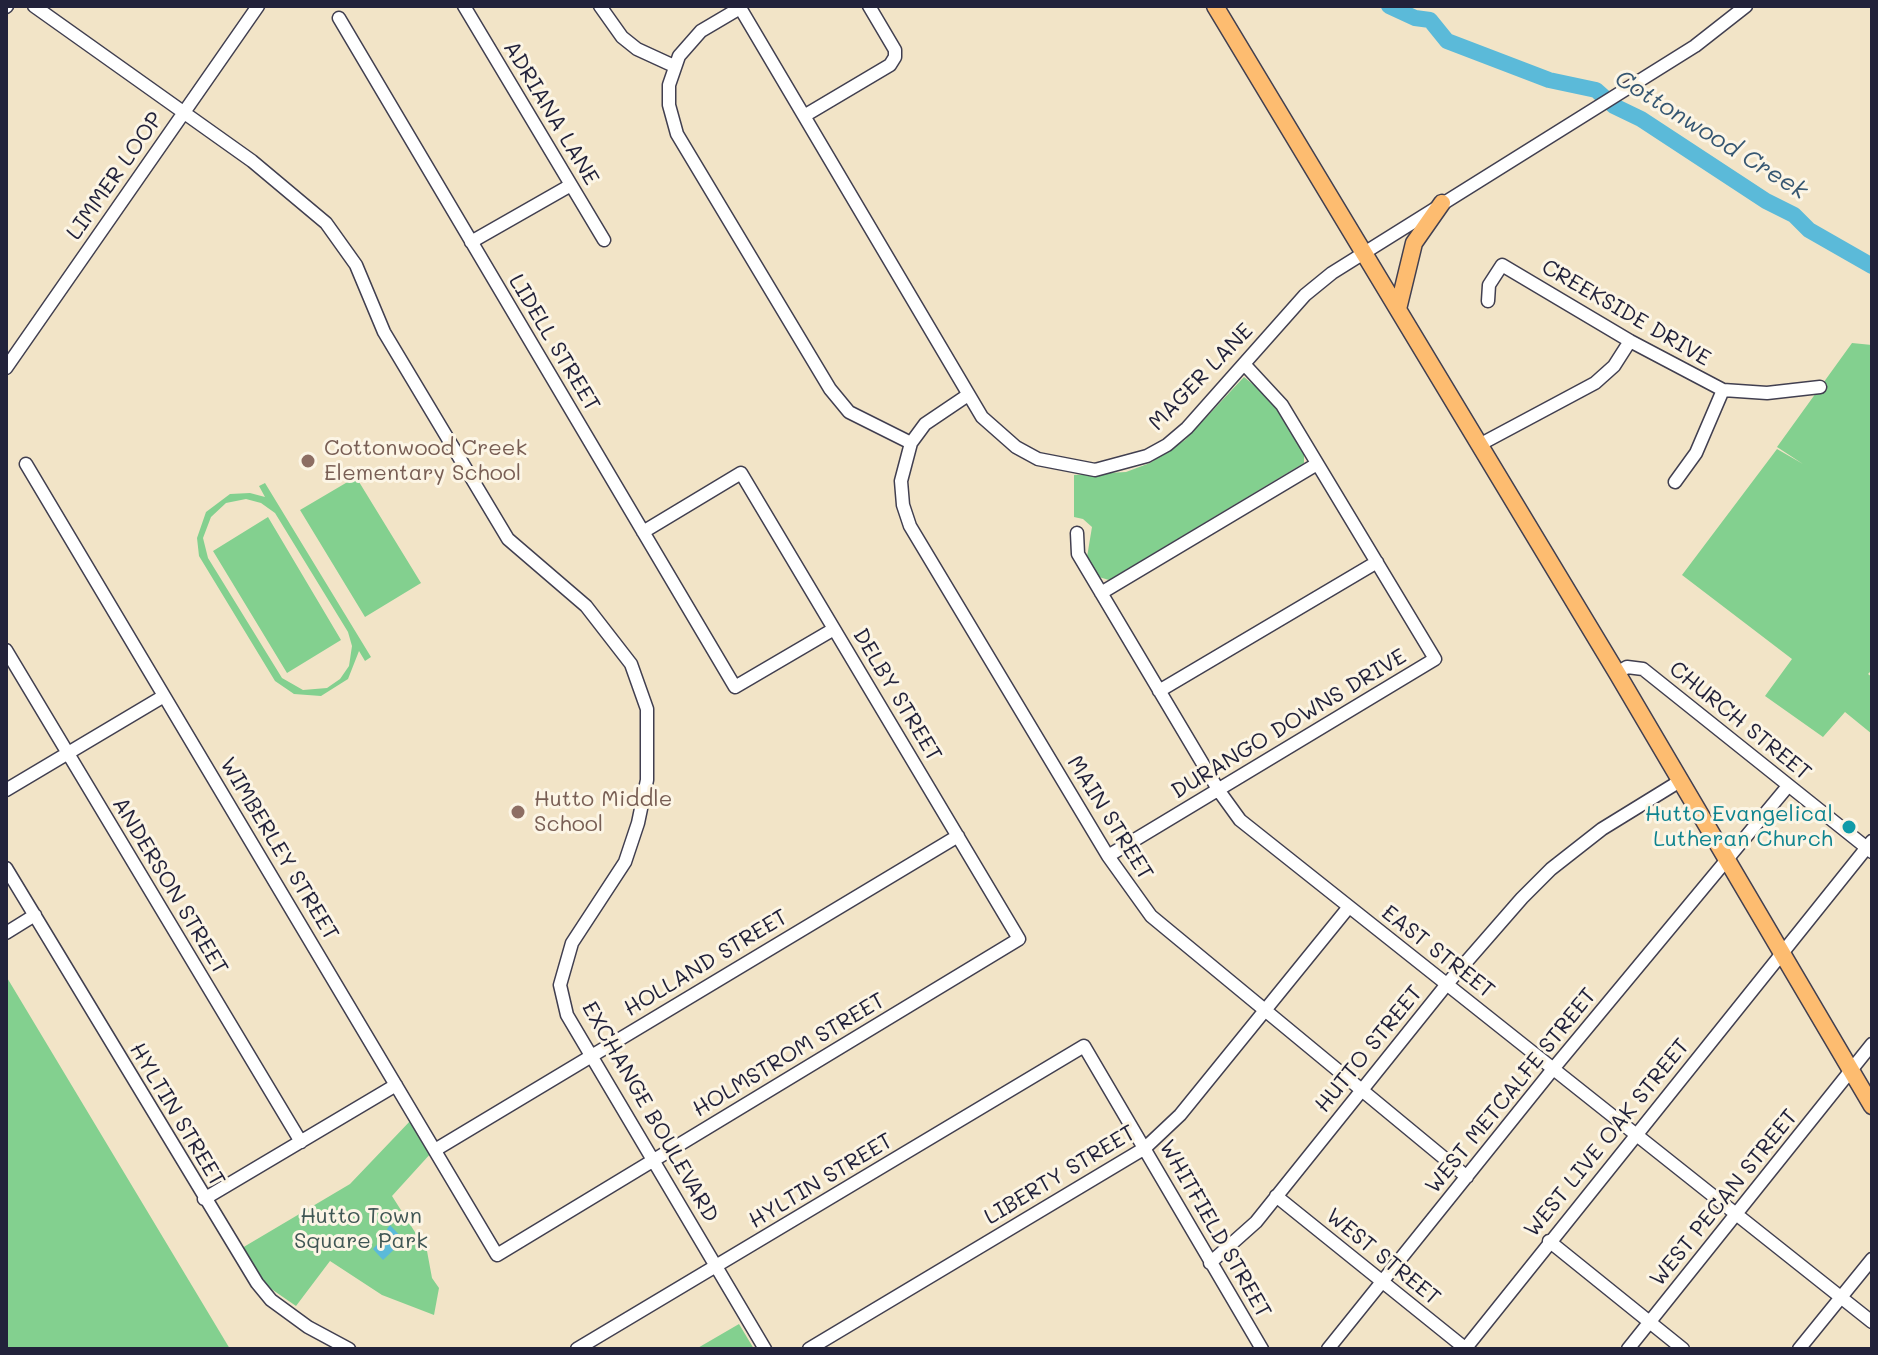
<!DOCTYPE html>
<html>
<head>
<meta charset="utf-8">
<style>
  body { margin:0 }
  #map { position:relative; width:1878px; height:1355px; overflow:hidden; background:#f2e4c7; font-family:Mali,sans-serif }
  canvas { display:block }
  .frame { position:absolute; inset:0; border:8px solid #22223b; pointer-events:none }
</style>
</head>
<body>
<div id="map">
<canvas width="1878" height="1355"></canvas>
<div class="frame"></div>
</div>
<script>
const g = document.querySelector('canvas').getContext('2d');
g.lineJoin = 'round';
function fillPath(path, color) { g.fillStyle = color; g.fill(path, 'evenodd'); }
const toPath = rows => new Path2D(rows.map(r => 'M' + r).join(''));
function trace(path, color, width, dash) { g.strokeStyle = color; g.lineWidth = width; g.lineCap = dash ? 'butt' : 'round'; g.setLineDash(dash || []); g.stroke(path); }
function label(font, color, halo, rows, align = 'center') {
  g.font = font + ' Mali,sans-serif'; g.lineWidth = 6; g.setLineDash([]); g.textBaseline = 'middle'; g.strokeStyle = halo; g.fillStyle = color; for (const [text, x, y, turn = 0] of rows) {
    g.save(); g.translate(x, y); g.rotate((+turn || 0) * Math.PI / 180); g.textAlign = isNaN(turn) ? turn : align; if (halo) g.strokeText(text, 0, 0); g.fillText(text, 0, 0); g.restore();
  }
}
fillPath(toPath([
  [1852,343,1872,345,1872,670,1868,674,1872,677,1872,734,1845,712,1823,737,1765,696,1792,659,1682,575,1777,449,1803,464,1777,447],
  [1244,377,1267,396,1277,410,1304,453,1304,463,1109,580,1099,577,1087,557,1092,527,1083,519,1074,517,1074,475,1126,472,1150,463,1185,440],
  [356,477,421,583,365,617,300,510],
  [265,483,371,657,365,661,359,651,348,679,321,696,294,694,275,681,199,556,197,538,206,512,230,494,250,493,265,497,259,486],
  [246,499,261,503,275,513,348,632,352,646,349,666,340,679,327,688,303,690,282,678,208,558,203,538,211,517,226,503],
  [268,517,341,640,287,673,213,551],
  [6,976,230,1349,6,1349],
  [412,1119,432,1152,392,1196,427,1251,432,1278,439,1288,434,1315,382,1295,330,1261,296,1306,267,1286,242,1248,350,1184],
  [739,1324,754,1349,696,1349]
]), '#83d08f');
fillPath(toPath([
  [390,1225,404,1240,383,1260,373,1249,389,1232,387,1229]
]), '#5bbad9');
trace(toPath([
  [1389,6,1415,18,1430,20,1447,41,1549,80,1596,90,1614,106,1641,119,1766,201,1794,215,1809,230,1872,266]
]), '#5bbad9', 16);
const minor = toPath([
  [34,6,252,161,326,223,356,265,384,332,508,539,586,606,631,664,647,709,647,780,638,823,625,862,572,943,560,985,567,1015,765,1349],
  [464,6,604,240],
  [600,6,622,37,637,49,674,66],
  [739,6,982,417,1016,447,1038,459,1095,470,1147,456,1167,445,1187,428,1305,295,1332,273,1695,46,1746,6],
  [6,7,7,6],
  [740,8,701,31,679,56,669,85,669,105,677,134,830,389,849,412,911,443],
  [339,18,735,687,834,629],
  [804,116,890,65,895,57,895,50,869,6],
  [471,242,571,185],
  [1488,301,1489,285,1502,265,1630,341,1723,390,1767,393,1820,387],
  [6,368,258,6],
  [968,395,925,424,911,443,901,481,903,505,910,526,1108,856,1151,916,1467,1177],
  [1479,445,1595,383,1614,366,1630,341],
  [26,464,497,1255,1019,939,741,473,643,532],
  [1675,482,1696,453,1723,390],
  [1077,533,1078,554,1219,791,1240,820,1872,1322],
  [1101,593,1317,464],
  [6,650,301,1142],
  [1617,673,1627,667,1643,669,1872,852],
  [1159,691,1377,562],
  [6,790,164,696],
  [1108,856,1435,659,1282,405,1244,364],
  [6,868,257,1283,271,1300,308,1327,349,1349],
  [6,933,35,915],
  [435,1150,958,836],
  [1276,1196,1466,1349],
  [204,1199,396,1085],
  [1549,1241,1683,1349],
  [1210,1263,1256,1222,1447,984,1522,898,1551,869,1602,829,1680,781],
  [577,1349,1084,1046,1262,1349],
  [809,1349,1145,1148,1180,1115,1348,908],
  [1328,1349,1553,1069,1788,786],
  [1465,1349,1872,841],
  [1628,1349,1872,1044],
  [1799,1349,1872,1259]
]);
const major = toPath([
  [1215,6,1617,673,1872,1106],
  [1398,309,1414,243,1442,203]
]);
trace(minor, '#413f50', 15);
trace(major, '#413f50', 19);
trace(minor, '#fff', 12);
trace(major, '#fdbc70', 16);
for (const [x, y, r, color] of [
  [308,461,8,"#8d6e63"],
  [518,812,8,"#8d6e63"],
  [1849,827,8,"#0f9aa8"]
]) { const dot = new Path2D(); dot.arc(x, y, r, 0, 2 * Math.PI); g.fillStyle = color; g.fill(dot); trace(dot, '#fcf5e5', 3); }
label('22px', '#22223b', '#fcf5e5', [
  ["ADRIANA LANE",551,113,59],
  ["LIMMER LOOP",115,176,-55],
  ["CREEKSIDE DRIVE",1626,313,30],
  ["LIDELL STREET",554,343,59],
  ["MAGER LANE",1201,377,-46],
  ["DELBY STREET",897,695,59],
  ["CHURCH STREET",1740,721,39],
  ["DURANGO DOWNS DRIVE",1289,724,-31],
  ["MAIN STREET",1110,818,58],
  ["WIMBERLEY STREET",279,849,59],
  ["ANDERSON STREET",170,886,59],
  ["EAST STREET",1438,952,38],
  ["HOLLAND STREET",706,963,-31],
  ["HUTTO STREET",1369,1049,-51],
  ["HOLMSTROM STREET",789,1055,-31],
  ["WEST METCALFE STREET",1511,1091,-51],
  ["EXCHANGE BOULEVARD",650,1112,60],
  ["HYLTIN STREET",177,1115,59],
  ["WEST LIVE OAK STREET",1607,1138,-51],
  ["LIBERTY STREET",1060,1175,-31],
  ["HYLTIN STREET",821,1181,-31],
  ["WEST PECAN STREET",1724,1198,-51],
  ["WHITFIELD STREET",1215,1229,60],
  ["WEST STREET",1383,1257,39]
]);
label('22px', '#785e54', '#fcf5e5', [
  ["Cottonwood Creek",324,448],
  ["Elementary School",324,473],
  ["Hutto Middle",534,799],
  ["School",534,824]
], 'left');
label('22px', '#0d838f', '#fcf5e5', [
  ["Hutto Evangelical",1833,814],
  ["Lutheran Church",1833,839]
], 'right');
label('22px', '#3f5654', '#fcf5e5', [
  ["Hutto Town",361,1216],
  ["Square Park",361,1241]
]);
label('italic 24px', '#365772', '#fcf5e5', [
  ["Cottonwood Creek",1711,135,32]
]);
</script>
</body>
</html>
